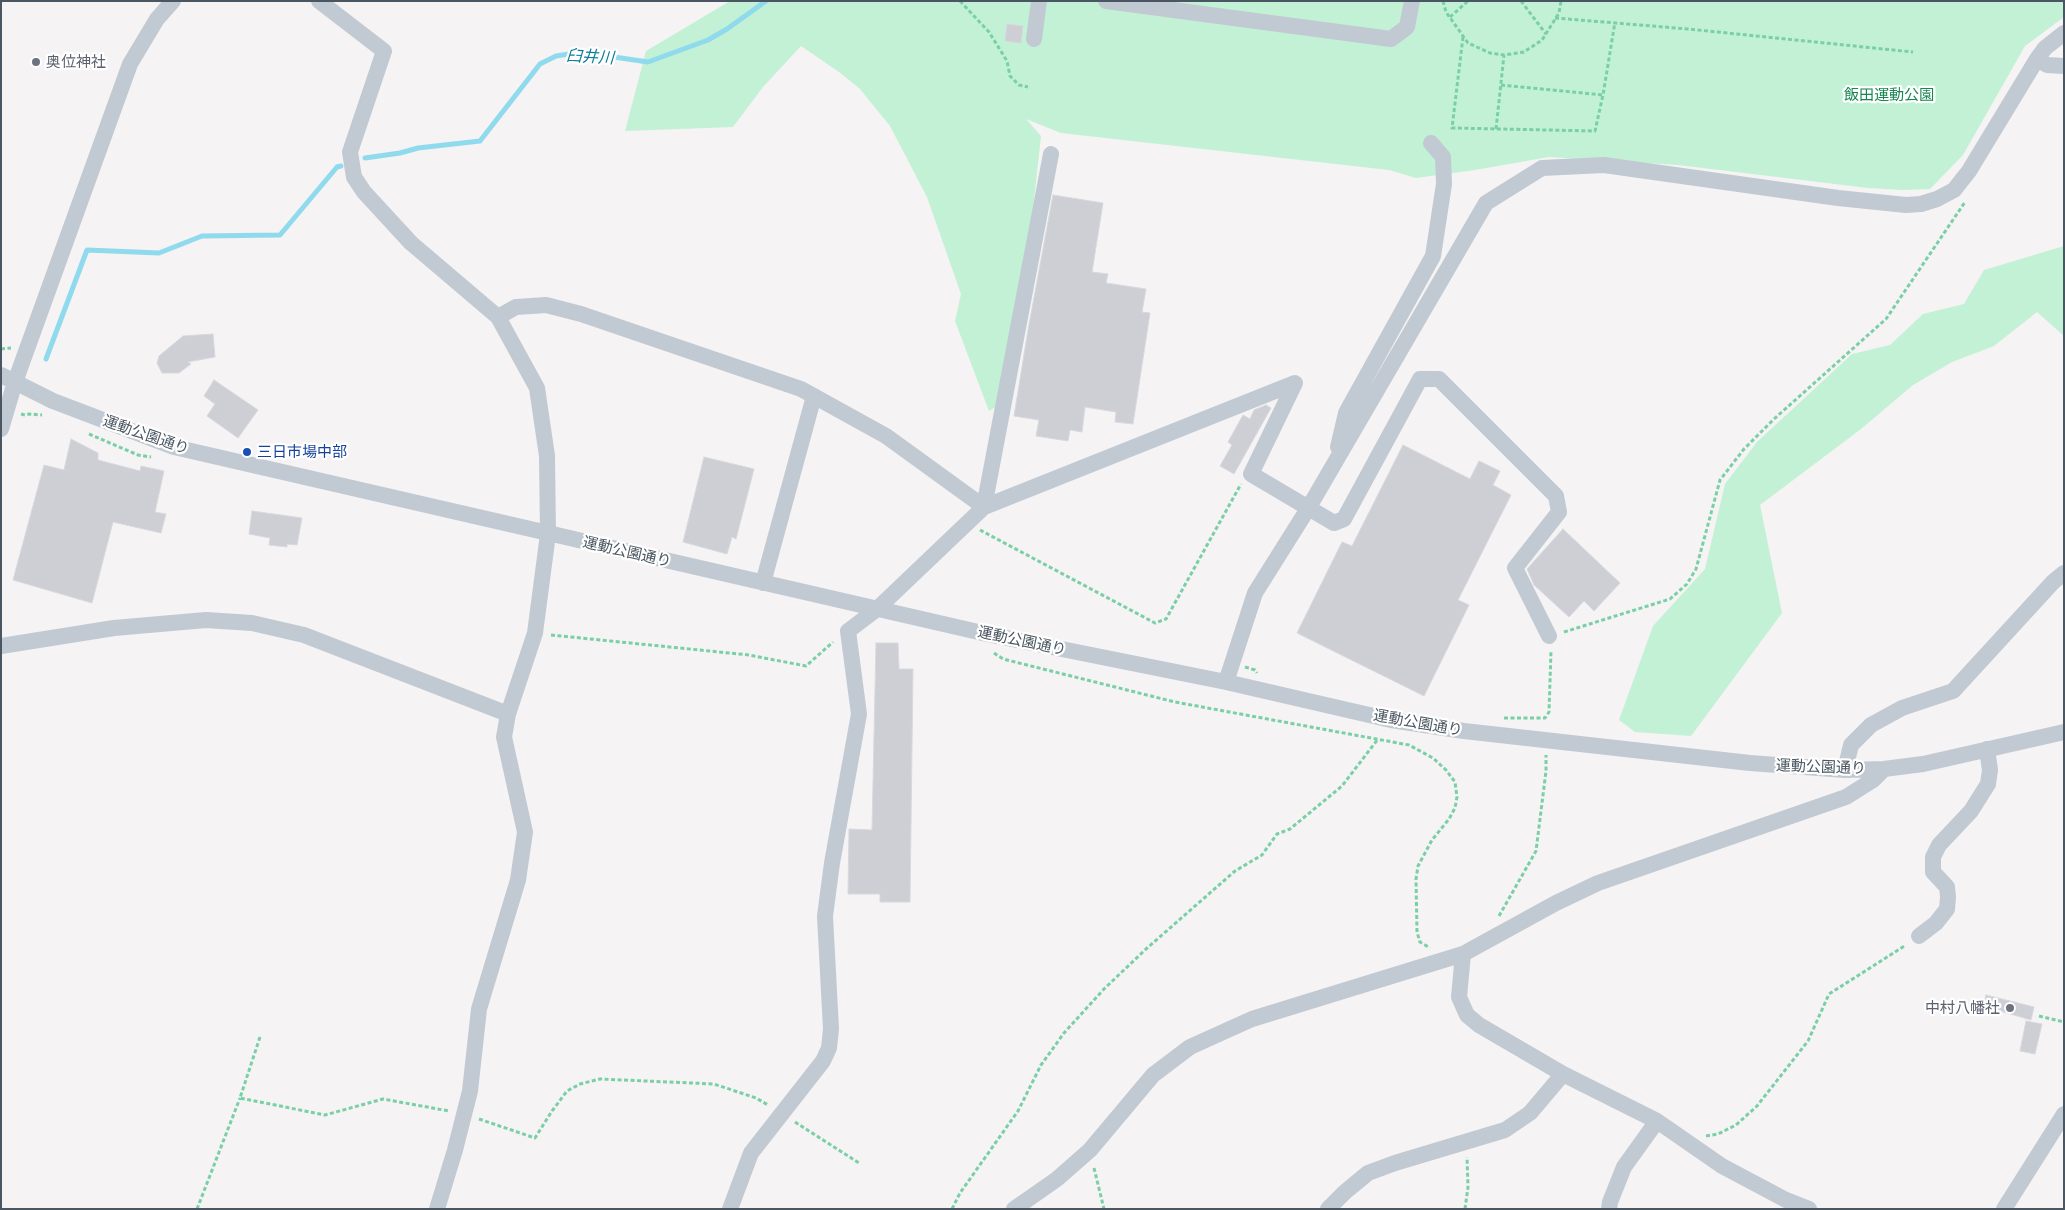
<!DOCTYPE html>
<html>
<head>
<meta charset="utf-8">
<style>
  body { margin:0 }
  #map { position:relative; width:2065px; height:1210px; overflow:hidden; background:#f5f3f3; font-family:"Asap Condensed",sans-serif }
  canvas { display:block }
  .frame { position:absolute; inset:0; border:2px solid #4a5661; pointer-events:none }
</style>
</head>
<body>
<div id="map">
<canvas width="2065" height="1210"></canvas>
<div class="frame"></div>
</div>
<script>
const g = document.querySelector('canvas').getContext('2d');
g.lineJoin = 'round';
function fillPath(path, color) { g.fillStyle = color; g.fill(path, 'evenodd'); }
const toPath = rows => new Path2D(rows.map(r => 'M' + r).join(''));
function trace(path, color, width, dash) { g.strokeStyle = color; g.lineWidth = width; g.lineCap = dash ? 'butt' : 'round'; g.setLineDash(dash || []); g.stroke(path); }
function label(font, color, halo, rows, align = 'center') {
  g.font = font + ' "Asap Condensed","Noto Sans JP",sans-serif'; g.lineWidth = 4.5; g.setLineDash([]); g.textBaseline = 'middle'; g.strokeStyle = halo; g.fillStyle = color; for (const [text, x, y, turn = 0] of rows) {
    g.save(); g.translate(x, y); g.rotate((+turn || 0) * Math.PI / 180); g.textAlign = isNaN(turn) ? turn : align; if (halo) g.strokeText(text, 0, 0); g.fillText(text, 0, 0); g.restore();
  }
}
fillPath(toPath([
  [730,1,2064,1,2064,17,2025,46,1963,155,1930,189,1902,190,1868,188,1678,165,1549,157,1475,170,1416,178,1389,170,1061,133,1026,119,1041,136,1033,209,997,406,989,411,955,321,961,294,927,197,890,126,860,89,839,72,801,46,763,87,733,127,625,131,646,51],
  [2064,246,2064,336,2037,312,1994,346,1952,362,1913,385,1861,429,1760,505,1782,613,1691,736,1635,732,1619,720,1653,626,1705,569,1725,484,1757,442,1852,354,1890,345,1923,314,1964,304,1984,270]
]), '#c3f1d5');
trace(toPath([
  [365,158,400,153,418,148,480,141,540,64,556,56,569,54,614,57,648,62,708,40,727,29,766,1],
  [46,359,87,250,159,253,202,236,280,235,337,167,341,166]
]), '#90daee', 5);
const building = toPath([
  [1007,24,1023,26,1021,43,1005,41,1007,24],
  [1053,195,1103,203,1092,272,1108,274,1106,283,1146,289,1142,312,1150,313,1133,424,1115,422,1116,412,1085,407,1082,432,1070,430,1068,441,1036,436,1039,420,1014,416,1028,330,1053,195],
  [213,334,215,357,188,362,191,364,179,373,162,373,157,363,159,356,183,336,213,334],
  [214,380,258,410,238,438,207,416,215,404,204,396,214,380],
  [1266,405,1271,408,1234,474,1220,466,1232,445,1228,442,1243,415,1250,419,1254,410,1266,405],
  [71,439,98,453,98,460,140,471,141,466,164,471,155,512,166,514,161,533,113,522,92,603,13,580,44,465,64,470,71,439],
  [1403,445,1470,479,1479,461,1500,471,1493,485,1511,495,1458,600,1469,605,1424,696,1297,633,1342,542,1352,546,1403,445],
  [704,457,754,469,736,539,732,537,727,554,683,542,704,457],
  [252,511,302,518,297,545,287,544,287,547,269,545,270,538,249,534,252,511],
  [1563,529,1620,583,1594,611,1584,601,1569,617,1534,585,1527,569,1563,529],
  [876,643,898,643,899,669,913,669,910,902,880,902,880,894,848,894,849,829,872,830,876,643],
  [1986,995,2034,1007,2031,1020,1983,1006,1986,995],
  [2026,1021,2042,1024,2035,1054,2020,1051,2026,1021]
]);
fillPath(building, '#cdcfd5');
trace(building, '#d7d9de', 1);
trace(toPath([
  [960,1,989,32,1007,61,1010,76,1019,85,1028,87],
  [1443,1,1446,12,1468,43,1490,53,1504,55,1524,52,1542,40,1559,13,1561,1],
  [1521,1,1546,34],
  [1450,17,1468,1],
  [1555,18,1688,29,1913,52],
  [1463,37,1452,128,1595,131,1603,95,1615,22],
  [1501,85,1603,95],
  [1496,129,1504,55],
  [1,349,11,348],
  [21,414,25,415,29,414,42,415],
  [89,434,138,455,151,457],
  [980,530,1155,623,1166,619,1241,484],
  [1564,632,1670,599,1687,584,1696,569,1720,480,1744,449,1774,419,1886,319,1965,202],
  [551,635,749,655,806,666,833,642],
  [994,653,1003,659,1175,702,1409,745,1433,758,1446,770,1455,782,1457,797,1455,808,1449,819,1432,840,1418,866,1416,879,1417,932,1420,942,1430,948],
  [1245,667,1255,670,1257,673],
  [1504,718,1545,718,1549,712,1551,651],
  [1499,916,1536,851,1546,771,1546,755],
  [2039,1016,2064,1022],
  [260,1037,240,1098,325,1115,383,1099,449,1111],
  [479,1119,535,1138,552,1111,567,1091,580,1084,600,1079,714,1084,756,1098,768,1105],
  [795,1122,859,1163],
  [1706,1136,1718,1134,1736,1125,1757,1106,1808,1041,1829,994,1906,945],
  [1094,1168,1104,1209],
  [197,1209,240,1098],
  [952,1209,960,1193,1018,1111,1041,1065,1064,1033,1104,989,1146,949,1235,871,1262,855,1277,834,1290,829,1342,786,1378,739],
  [1465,1209,1468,1187,1467,1157]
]), '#7ad0a6', 3, [4, 2.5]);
trace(toPath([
  [319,1,384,51,350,152,354,177,364,192,411,243,498,317,537,388,547,456,548,534,535,633,508,714,504,737,525,832,518,880,479,1009,470,1091,455,1150,437,1209],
  [1106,1,1391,39,1407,27,1412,1],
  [1034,39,1039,1],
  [2037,59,2047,65,2064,66],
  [498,317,516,307,546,305,581,314,801,389,886,436,984,507],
  [1,375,53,401,174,447,987,634,1226,682,1391,720,1464,731,1750,763,1845,770,1884,769,1923,764,2064,732],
  [1,429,15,382,130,64,157,19,173,1],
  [1338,447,1346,413,1433,256,1444,184,1443,157,1431,143],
  [984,507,1051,154],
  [763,583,814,396],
  [1,646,114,628,206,620,252,623,304,635,508,714],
  [1226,682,1255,593,1309,507,1486,203,1542,168,1604,165,1838,198,1906,205,1921,204,1937,199,1954,190,1969,171,2037,59,2045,48,2064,33],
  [1845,770,1851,745,1871,725,1902,708,1953,691,2053,582,2064,573],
  [1919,936,1936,923,1947,909,1948,897,1947,887,1933,872,1933,857,1939,845,1971,811,1988,784,1990,770,1987,749],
  [1463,954,1459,997,1467,1015,1479,1025,1563,1074,1657,1121,1624,1167,1610,1202,1609,1209],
  [1657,1121,1722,1166,1786,1200,1809,1209],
  [730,1209,751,1153,823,1061,829,1048,831,1029,825,916,832,863,859,714,848,631,877,609,984,507,1295,383,1251,474,1334,523,1344,519,1420,379,1439,379,1556,496,1559,512,1515,568,1549,636],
  [1014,1209,1057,1179,1090,1150,1153,1075,1190,1047,1252,1019,1463,954,1556,903,1598,883,1846,797,1873,780,1884,769],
  [1328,1209,1345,1192,1368,1173,1395,1163,1505,1130,1530,1113,1563,1074],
  [2004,1209,2064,1114]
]), '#c1cad2', 16);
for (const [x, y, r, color] of [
  [36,62,5,"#6b7280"],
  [247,452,5,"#1a4fb4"],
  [2010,1008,5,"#6b7280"]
]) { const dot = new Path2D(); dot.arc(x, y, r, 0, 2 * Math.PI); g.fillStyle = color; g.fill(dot); trace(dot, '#fff', 2); }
label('15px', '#5b616d', '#fff', [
  ["奥位神社",46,62],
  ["中村八幡社",2000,1008,"right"]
], 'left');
label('15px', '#17864f', '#fff', [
  ["飯田運動公園",1889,95]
]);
label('15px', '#4a5661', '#fff', [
  ["運動公園通り",146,435,19],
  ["運動公園通り",627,552,13],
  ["運動公園通り",1022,641,12],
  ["運動公園通り",1418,723,10],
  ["運動公園通り",1821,767,2]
]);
label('15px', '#164399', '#fff', [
  ["三日市場中部",257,452]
], 'left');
label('italic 16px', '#0c7c9b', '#fff', [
  ["臼井川",590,57,3]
]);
</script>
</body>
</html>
